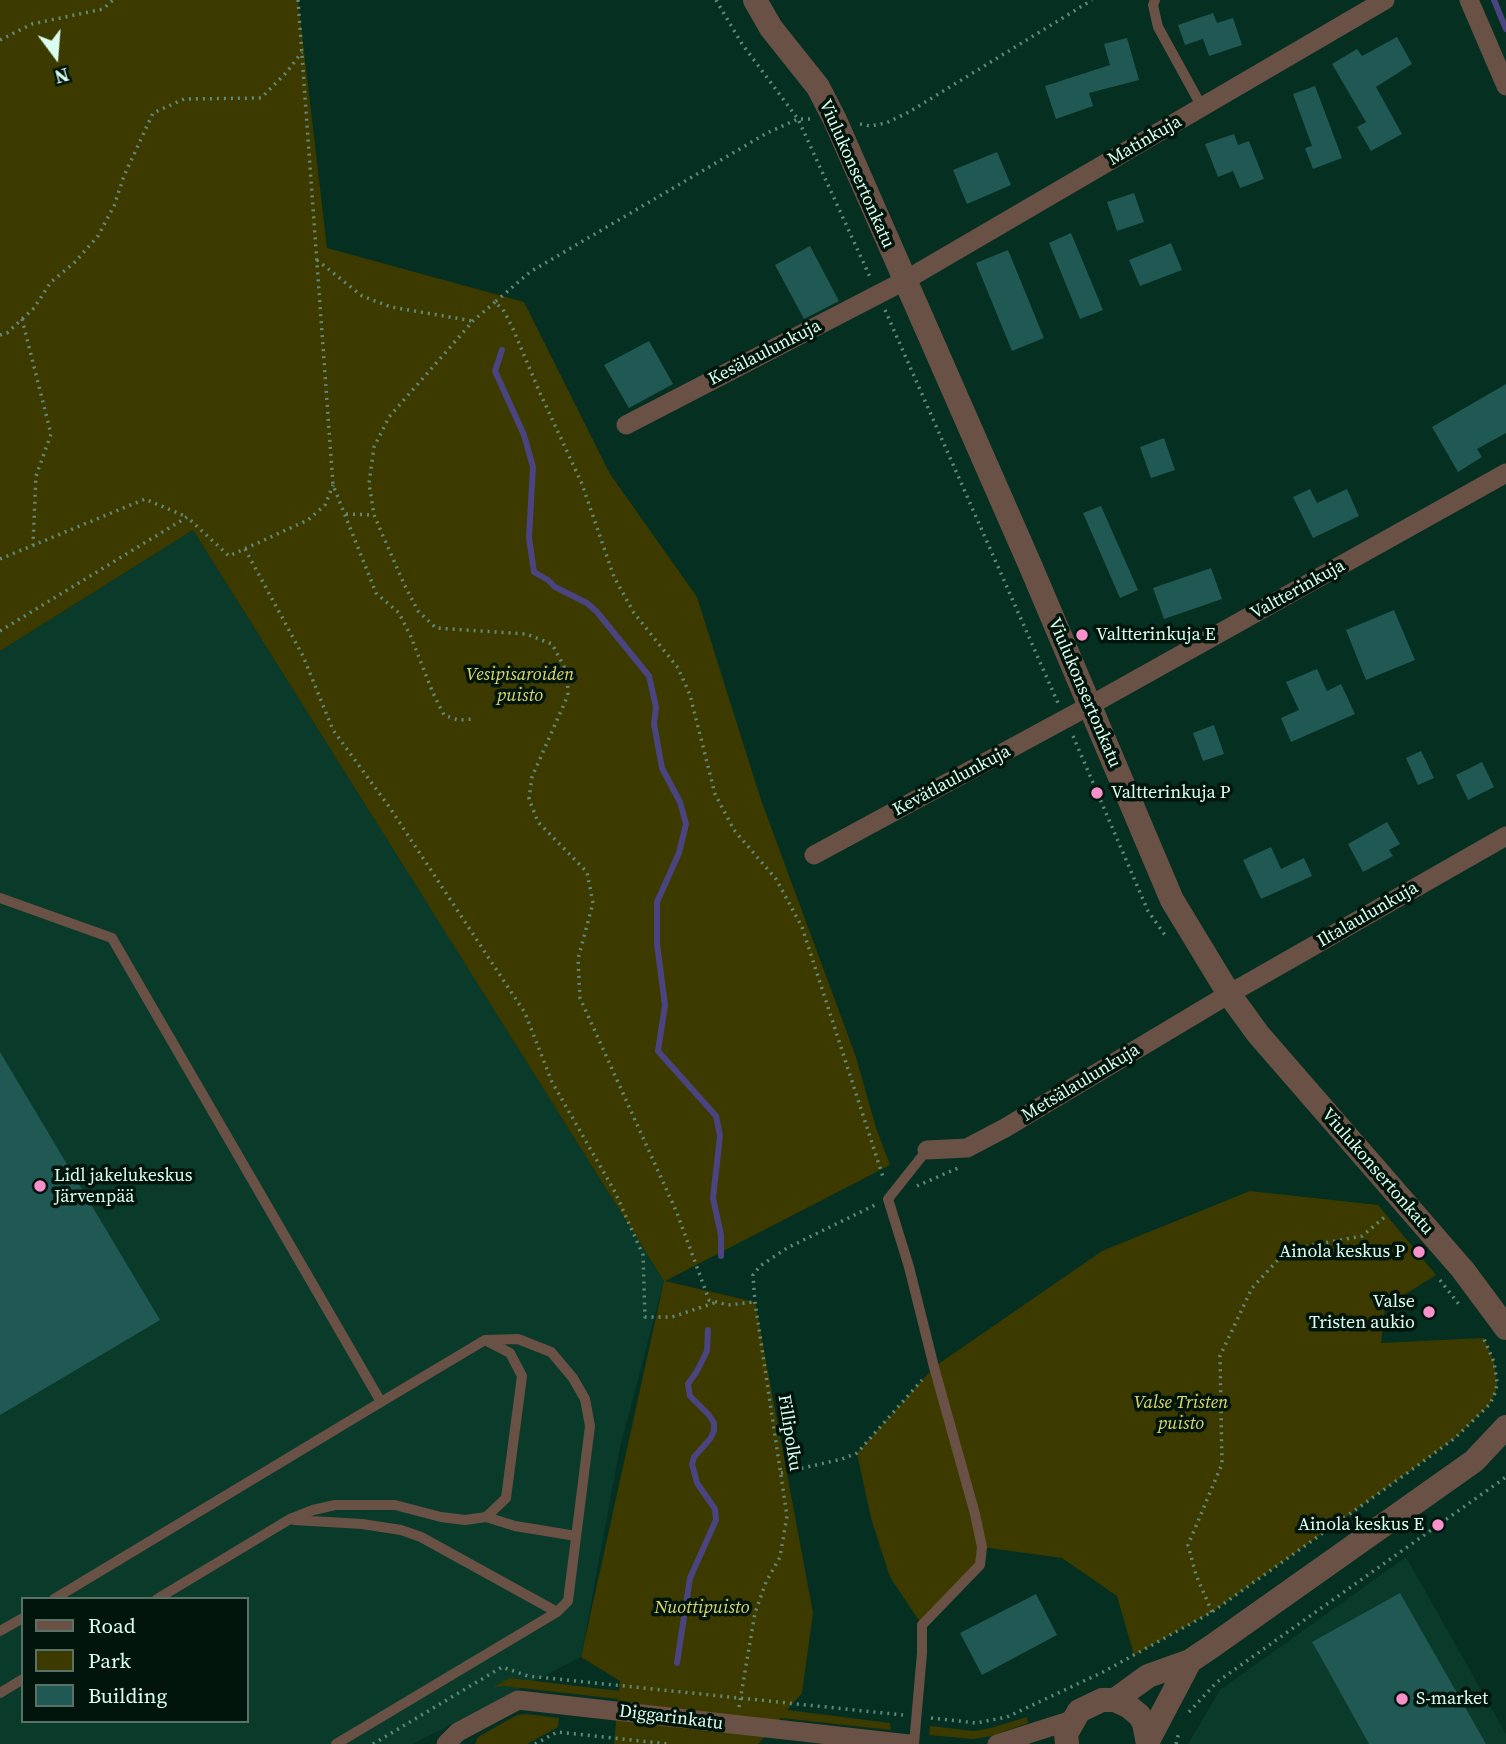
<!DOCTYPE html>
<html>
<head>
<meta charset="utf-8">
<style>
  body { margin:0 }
  #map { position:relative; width:1506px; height:1744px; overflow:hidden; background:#052f21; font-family:"Source Serif 4",serif }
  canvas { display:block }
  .legend { position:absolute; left:21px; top:1597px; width:228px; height:126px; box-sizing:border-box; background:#01150d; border:2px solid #587267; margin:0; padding:9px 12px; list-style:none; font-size:21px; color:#dafeee }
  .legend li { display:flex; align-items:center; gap:14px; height:35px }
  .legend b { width:35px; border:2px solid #587267 }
  .north { position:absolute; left:21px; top:21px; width:70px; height:70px; -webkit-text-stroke:5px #01150d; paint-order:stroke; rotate:164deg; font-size:19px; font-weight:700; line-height:28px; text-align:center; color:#dafeee }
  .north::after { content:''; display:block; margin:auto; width:24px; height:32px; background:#dafeee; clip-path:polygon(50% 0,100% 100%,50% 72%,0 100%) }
</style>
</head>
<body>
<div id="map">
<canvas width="1506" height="1744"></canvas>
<ul class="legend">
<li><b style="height:9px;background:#6a5145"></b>Road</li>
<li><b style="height:19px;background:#3d3a00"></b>Park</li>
<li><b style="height:19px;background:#205953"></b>Building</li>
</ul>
<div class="north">N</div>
</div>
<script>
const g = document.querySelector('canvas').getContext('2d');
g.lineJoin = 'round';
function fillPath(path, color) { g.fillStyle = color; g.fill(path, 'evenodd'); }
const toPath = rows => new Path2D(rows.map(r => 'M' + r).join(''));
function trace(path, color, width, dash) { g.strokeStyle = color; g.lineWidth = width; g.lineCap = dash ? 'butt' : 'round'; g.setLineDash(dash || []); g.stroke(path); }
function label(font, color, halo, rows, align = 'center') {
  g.font = font + ' "Source Serif 4",serif'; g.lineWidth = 7; g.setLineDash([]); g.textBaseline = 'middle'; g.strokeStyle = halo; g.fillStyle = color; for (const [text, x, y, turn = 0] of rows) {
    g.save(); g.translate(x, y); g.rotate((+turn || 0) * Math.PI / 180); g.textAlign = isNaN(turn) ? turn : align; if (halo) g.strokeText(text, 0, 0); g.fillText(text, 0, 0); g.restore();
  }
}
fillPath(toPath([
  [193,530,664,1281,620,1447,581,1657,413,1744,0,1744,0,651],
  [23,1599,247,1599,247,1721,23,1721],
  [1406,1557,1506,1734,1506,1744,1188,1744,1220,1690]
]), '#093a2a');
fillPath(toPath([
  [0,0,298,0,327,248,524,302,610,474,697,597,761,800,856,1057,876,1128,890,1165,665,1281,755,1302,813,1613,802,1693,787,1710,890,1723,891,1730,781,1718,758,1744,614,1744,618,1699,504,1686,493,1687,510,1678,619,1691,620,1681,581,1657,664,1281,193,530,0,651],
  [1250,1191,1378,1205,1436,1275,1385,1307,1381,1343,1484,1338,1494,1362,1497,1382,1496,1391,1490,1404,1455,1438,1410,1471,1212,1612,1134,1655,1117,1596,1062,1558,982,1547,980,1565,922,1625,890,1577,871,1518,857,1453,934,1367,1102,1251],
  [526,1714,559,1718,558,1727,527,1744,475,1744,478,1737,517,1715],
  [1027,1717,1028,1723,991,1736,973,1739,929,1735,930,1726,974,1731,991,1728]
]), '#3d3a00');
trace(toPath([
  [1494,0,1506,29],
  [502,350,495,371,524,435,533,467,529,538,534,572,548,580,555,587,587,603,597,612,649,676,656,707,654,724,662,768,680,802,686,824,679,853,657,902,657,944,665,1005,658,1051,716,1116,720,1136,713,1198,721,1235,721,1256],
  [677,1663,690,1578,716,1520,715,1509,697,1483,692,1464,694,1457,710,1439,714,1431,714,1423,709,1415,690,1396,688,1384,697,1371,707,1351,708,1330]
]), '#4a4481', 6);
fillPath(toPath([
  [1213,13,1217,23,1233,18,1242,45,1209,56,1203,39,1185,45,1178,25],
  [1397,37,1412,64,1376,87,1402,134,1371,151,1357,127,1366,122,1332,64,1357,49,1362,56],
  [1127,38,1139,80,1089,93,1093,106,1056,119,1045,86,1110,65,1104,44],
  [1315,86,1342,158,1313,169,1305,148,1312,146,1293,94],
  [1234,134,1238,145,1249,141,1264,179,1240,188,1233,171,1218,177,1205,144],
  [997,152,1011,185,967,204,953,170],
  [1134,193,1144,222,1117,231,1107,202],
  [1071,233,1103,310,1080,319,1049,243],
  [1171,243,1182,270,1140,286,1129,260],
  [810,246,839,301,804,319,775,265],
  [1008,250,1044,338,1012,351,976,263],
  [649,341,673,384,629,408,604,365],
  [1506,384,1506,433,1477,449,1482,457,1458,472,1432,427],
  [1164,438,1175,470,1151,478,1140,447],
  [1310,489,1317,503,1347,489,1359,516,1313,538,1293,497],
  [1101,506,1138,590,1120,598,1083,513],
  [1211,568,1222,599,1164,619,1153,588],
  [1394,610,1415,660,1366,680,1346,630],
  [1317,669,1327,691,1341,684,1355,714,1291,742,1281,718,1299,710,1286,682],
  [1214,725,1224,754,1203,761,1193,733],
  [1421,751,1434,778,1418,785,1406,758],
  [1482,762,1494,787,1468,800,1456,775],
  [1387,822,1400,844,1389,850,1393,856,1363,872,1348,844],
  [1271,847,1281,869,1304,858,1312,876,1261,899,1243,860],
  [0,1052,160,1320,0,1415],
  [1400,1593,1486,1744,1369,1744,1319,1654,1312,1642],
  [1036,1594,1057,1635,982,1675,960,1633]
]), '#205953');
trace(toPath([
  [298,0,333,485,376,593,399,613,411,637,433,693,444,715,458,720,474,719],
  [716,0,742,44,798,119,870,277],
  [0,40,32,24,103,9,113,0],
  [810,119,798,119,767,133,530,272,495,302,504,311,513,329,540,393,582,484,614,577,634,613,678,668,690,695,715,794,734,830,776,879,802,927,884,1180],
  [860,124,870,126,886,123,909,112,1092,0],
  [317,260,362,296,391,307,473,321],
  [495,302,473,321,389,417,374,447,369,483,374,515,404,584,418,611,436,628,526,634,552,644,567,672,568,695,532,777,529,799,538,822,587,872,593,903,578,959,580,998,677,1213,709,1300,728,1305,754,1302],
  [885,310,1058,703],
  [22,319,51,434,36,476,33,545],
  [0,335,7,333,34,308,51,282,74,263,98,236,114,206,124,176,153,113,184,99,261,98,286,73,302,52],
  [346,514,374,515],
  [245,549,303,656,333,730,390,808,525,1013,552,1082,615,1192,643,1255,645,1317,672,1317,717,1302],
  [0,559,145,499,187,517],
  [0,631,187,517,229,556,308,520,325,505,333,485],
  [1073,736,1148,911,1167,938],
  [917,1186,958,1168],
  [1440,1280,1461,1307],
  [781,1473,842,1459,857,1453,922,1380],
  [1212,1612,1196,1575,1188,1545,1222,1464,1220,1356,1252,1288,1287,1250,1362,1236,1387,1215],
  [739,1707,755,1613,766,1582,780,1557,787,1516,755,1302,753,1275,760,1266,787,1248,875,1205],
  [1189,1712,1217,1682,1506,1477],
  [931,1718,976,1723,1007,1717,1103,1672,1212,1612,1410,1471,1455,1438,1490,1404,1496,1391,1497,1382,1494,1362,1484,1339],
  [373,1744,502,1667,528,1676,903,1715],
  [535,1744,557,1732,669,1744],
  [1176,1744,1179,1732]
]), '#61897a', 3.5, [2, 5]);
trace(toPath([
  [1155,0,1153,5,1158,27,1202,107],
  [0,898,112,938,381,1402,54,1599],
  [486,1517,515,1526,576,1536],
  [294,1520,362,1524,401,1530,421,1537,557,1612],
  [157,1599,290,1519,313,1510,335,1505,395,1505,441,1517,465,1520,486,1517,506,1498,522,1376,510,1353,485,1340],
  [0,1631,23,1618],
  [0,1693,23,1679],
  [336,1744,557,1612,568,1601,590,1426,585,1399,573,1378,551,1352,518,1339,485,1340,381,1402],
  [914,1744,922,1653,922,1625,980,1565,982,1547,975,1514,934,1367,909,1267,888,1199,927,1150]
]), '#6a5145', 10);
trace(toPath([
  [1469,0,1506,86],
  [626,425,904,281,1385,0],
  [814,855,1089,706,1506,473],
  [927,1150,967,1148,1005,1128,1229,994,1506,836],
  [446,1744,458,1732,518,1700,909,1744],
  [997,1744,1072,1720]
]), '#6a5145', 19);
trace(toPath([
  [755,0,771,28,818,87,835,120,1031,567,1172,900,1229,994,1258,1034,1463,1270,1506,1328],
  [1115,1700,1148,1676,1190,1661,1211,1647,1474,1461,1506,1427],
  [1149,1739,1190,1661],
  [1067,1744,1066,1734,1079,1711,1102,1700,1115,1700,1128,1706,1139,1715,1144,1723,1148,1744]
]), '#6a5145', 24);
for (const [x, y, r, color] of [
  [1082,635,7,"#f890cb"],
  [1097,793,7,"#f890cb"],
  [40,1186,7,"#f890cb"],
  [1419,1252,7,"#f890cb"],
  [1429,1312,7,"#f890cb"],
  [1438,1525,7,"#f890cb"],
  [1402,1699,7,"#f890cb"]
]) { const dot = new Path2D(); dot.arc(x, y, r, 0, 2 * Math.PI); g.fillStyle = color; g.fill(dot); trace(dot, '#01150d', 2.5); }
label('18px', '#dafeee', '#01150d', [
  ["Matinkuja",1145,141,-30],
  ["Viulukonsertonkatu",856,174,66],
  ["Kesälaulunkuja",765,353,-27],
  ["Valtterinkuja",1298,590,-29],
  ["Viulukonsertonkatu",1084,693,67],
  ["Kevätlaulunkuja",952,781,-28],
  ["Iltalaulunkuja",1368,915,-30],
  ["Metsälaulunkuja",1081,1083,-31],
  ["Viulukonsertonkatu",1377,1172,49],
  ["Fillipolku",789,1433,81],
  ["Diggarinkatu",671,1718,7]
]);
label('18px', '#dafeee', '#01150d', [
  ["Valtterinkuja E",1096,635],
  ["Valtterinkuja P",1111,793],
  ["Lidl jakelukeskus",54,1176],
  ["Järvenpää",54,1197],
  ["Ainola keskus P",1405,1252,"right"],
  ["Valse",1415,1302,"right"],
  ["Tristen aukio",1415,1323,"right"],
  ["Ainola keskus E",1424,1525,"right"],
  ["S-market",1416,1699]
], 'left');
label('italic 18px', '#ded86e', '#01150d', [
  ["Vesipisaroiden",520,675],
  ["puisto",520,696],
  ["Valse Tristen",1181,1403],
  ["puisto",1181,1424],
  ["Nuottipuisto",702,1608]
]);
</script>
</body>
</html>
